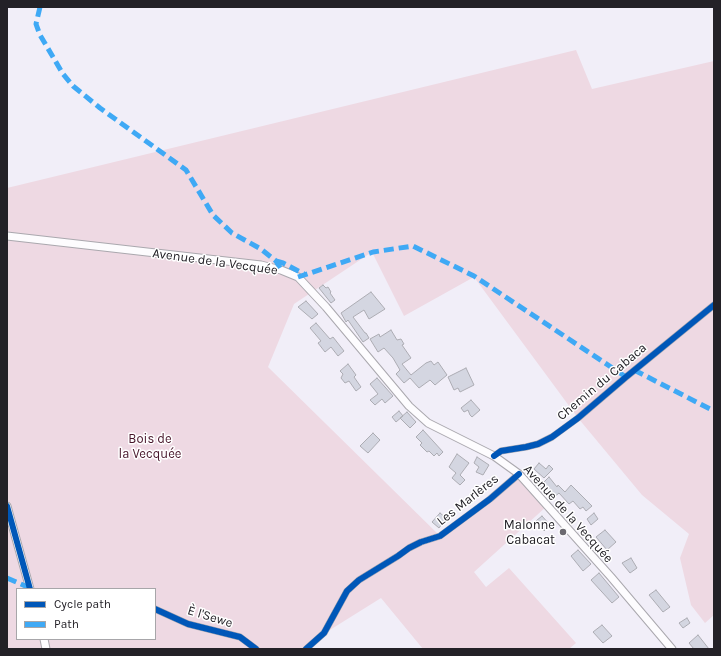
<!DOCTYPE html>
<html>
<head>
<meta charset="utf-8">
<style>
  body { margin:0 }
  #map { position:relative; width:721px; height:656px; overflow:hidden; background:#f1eef8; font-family:Karla,sans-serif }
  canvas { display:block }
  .frame { position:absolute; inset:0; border:8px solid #232127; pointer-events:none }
  .legend { position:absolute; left:16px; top:588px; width:140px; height:52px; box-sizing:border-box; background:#fff; border:1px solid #a7a6a9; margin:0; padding:5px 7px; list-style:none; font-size:12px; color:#232127 }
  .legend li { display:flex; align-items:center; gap:8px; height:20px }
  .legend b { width:20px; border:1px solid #a7a6a9 }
</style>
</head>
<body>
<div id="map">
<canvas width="721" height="656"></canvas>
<div class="frame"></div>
<ul class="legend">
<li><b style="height:5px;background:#0057b8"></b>Cycle path</li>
<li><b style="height:5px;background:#3fa9f5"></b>Path</li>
</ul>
</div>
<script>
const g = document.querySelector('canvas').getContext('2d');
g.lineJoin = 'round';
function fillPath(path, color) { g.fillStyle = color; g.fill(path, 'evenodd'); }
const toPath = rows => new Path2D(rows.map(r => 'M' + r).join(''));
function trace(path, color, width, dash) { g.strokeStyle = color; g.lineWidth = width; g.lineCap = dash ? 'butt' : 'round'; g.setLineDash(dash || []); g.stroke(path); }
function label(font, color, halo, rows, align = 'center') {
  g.font = font + ' Karla,sans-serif'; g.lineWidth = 3; g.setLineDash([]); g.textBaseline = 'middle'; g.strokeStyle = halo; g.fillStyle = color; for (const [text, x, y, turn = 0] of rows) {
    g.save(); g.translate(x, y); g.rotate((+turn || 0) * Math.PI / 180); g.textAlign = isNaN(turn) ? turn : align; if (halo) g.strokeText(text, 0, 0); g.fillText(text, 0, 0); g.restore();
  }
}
fillPath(toPath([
  [576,50,592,89,714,61,714,615,705,623,691,605,680,558,689,534,642,495,578,418,474,277,404,316,372,252,294,304,268,367,440,536,519,474,547,506,474,572,486,587,509,568,576,643,569,649,423,649,381,598,325,633,306,649,7,649,7,188],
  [17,589,155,589,155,639,17,639]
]), '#eed9e3');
const building = toPath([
  [323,285,326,288,328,287,331,292,330,293,335,300,331,303,319,288,323,285],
  [371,292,385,309,369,319,364,310,353,317,365,333,366,333,369,338,363,342,348,320,346,322,341,313,371,292],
  [306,301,318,314,312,319,298,307,306,301],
  [316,323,330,339,333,337,344,351,338,356,331,347,325,352,318,343,321,341,310,328,316,323],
  [391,330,397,340,401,339,404,344,402,345,411,358,402,364,411,375,426,363,431,361,434,365,438,362,447,375,435,385,430,380,419,388,410,378,404,383,396,374,400,370,393,358,384,348,378,352,370,339,379,334,380,337,391,330],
  [348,364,356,375,354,377,361,387,356,391,349,381,345,383,341,378,343,374,340,371,348,364],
  [466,368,474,385,460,392,458,388,454,390,448,377,466,368],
  [377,378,393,396,385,403,382,399,375,405,370,400,378,394,370,384,377,378],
  [471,400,480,410,472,417,470,415,468,410,464,412,461,408,471,400],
  [399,411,403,416,396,422,392,417,399,411],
  [407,412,416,422,410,428,400,418,407,412],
  [423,430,443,452,439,456,437,453,434,456,429,451,427,452,420,445,422,443,416,437,423,430],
  [373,433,380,440,368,453,360,446,373,433],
  [457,454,469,463,460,475,465,480,460,485,452,478,456,473,449,467,457,454],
  [477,457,489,465,483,475,476,472,479,467,474,463,477,457],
  [539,463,546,469,549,465,553,469,544,478,534,469,539,463],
  [549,477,557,487,558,485,565,492,571,485,592,506,586,511,583,507,580,509,573,501,569,504,559,493,552,499,540,486,549,477],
  [440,513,446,518,439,528,432,522,440,513],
  [594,513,598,519,591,525,587,519,594,513],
  [542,516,550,525,544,531,536,521,542,516],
  [605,530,616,542,607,550,596,537,605,530],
  [578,550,591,564,583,571,571,556,578,550],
  [631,558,637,568,630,573,622,563,631,558],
  [599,573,619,597,612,603,591,580,599,573],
  [656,590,670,607,663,612,649,595,656,590],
  [687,618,690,623,683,628,679,623,687,618],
  [602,625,612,636,603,643,593,632,602,625],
  [698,635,709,649,694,649,689,643,698,635]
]);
fillPath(building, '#d4d6e1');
trace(building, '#acacb3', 1);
const street = toPath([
  [494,456,501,451,526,447,538,444,552,437,578,418,626,377,714,305],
  [155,609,188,624,240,637,256,649],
  [306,649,324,633,347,591,359,580,398,556,409,548,421,542,440,536,490,499,519,474]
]);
const secondary = toPath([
  [7,236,261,265,281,270,298,277,326,307,409,406,428,423,494,456,519,474,611,577,672,649],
  [7,506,30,589],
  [44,639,46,649]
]);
trace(street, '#aaa8ae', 7);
trace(secondary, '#aaa8ae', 9);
trace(street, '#fdfcfe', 5);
trace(secondary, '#fdfcfe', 7);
trace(toPath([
  [40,7,36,24,40,35,63,74,73,86,100,108,186,170,213,215,232,233,261,249,276,261,281,270],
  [276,261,283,263,304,274],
  [298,277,373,252,413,246,474,276,626,377],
  [634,370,714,411],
  [7,578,30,588]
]), '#3fa9f5', 5, [10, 5]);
trace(toPath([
  [494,456,501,451,526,447,538,444,552,437,578,418,626,377,714,305],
  [7,506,30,589],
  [155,609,188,624,240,637,256,649],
  [306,649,324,633,347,591,359,580,398,556,409,548,421,542,440,536,490,499,519,474]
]), '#0057b8', 6);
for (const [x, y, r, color] of [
  [563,532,4,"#6b6970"]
]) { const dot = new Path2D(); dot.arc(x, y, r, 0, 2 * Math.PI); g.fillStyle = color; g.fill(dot); trace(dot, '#fff', 1.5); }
label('13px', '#232127', '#fff', [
  ["Avenue de la Vecquée",215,262,8],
  ["Chemin du Cabaca",602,382,-40],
  ["Les Marlères",468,500,-38],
  ["Avenue de la Vecquée",568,514,48],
  ["È l'Sewe",210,617,17]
]);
label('13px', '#461429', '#fff', [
  ["Bois de",150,439],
  ["la Vecquée",150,454]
]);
label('13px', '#232127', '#fff', [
  ["Malonne",555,525],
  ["Cabacat",555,540]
], 'right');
</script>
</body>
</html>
